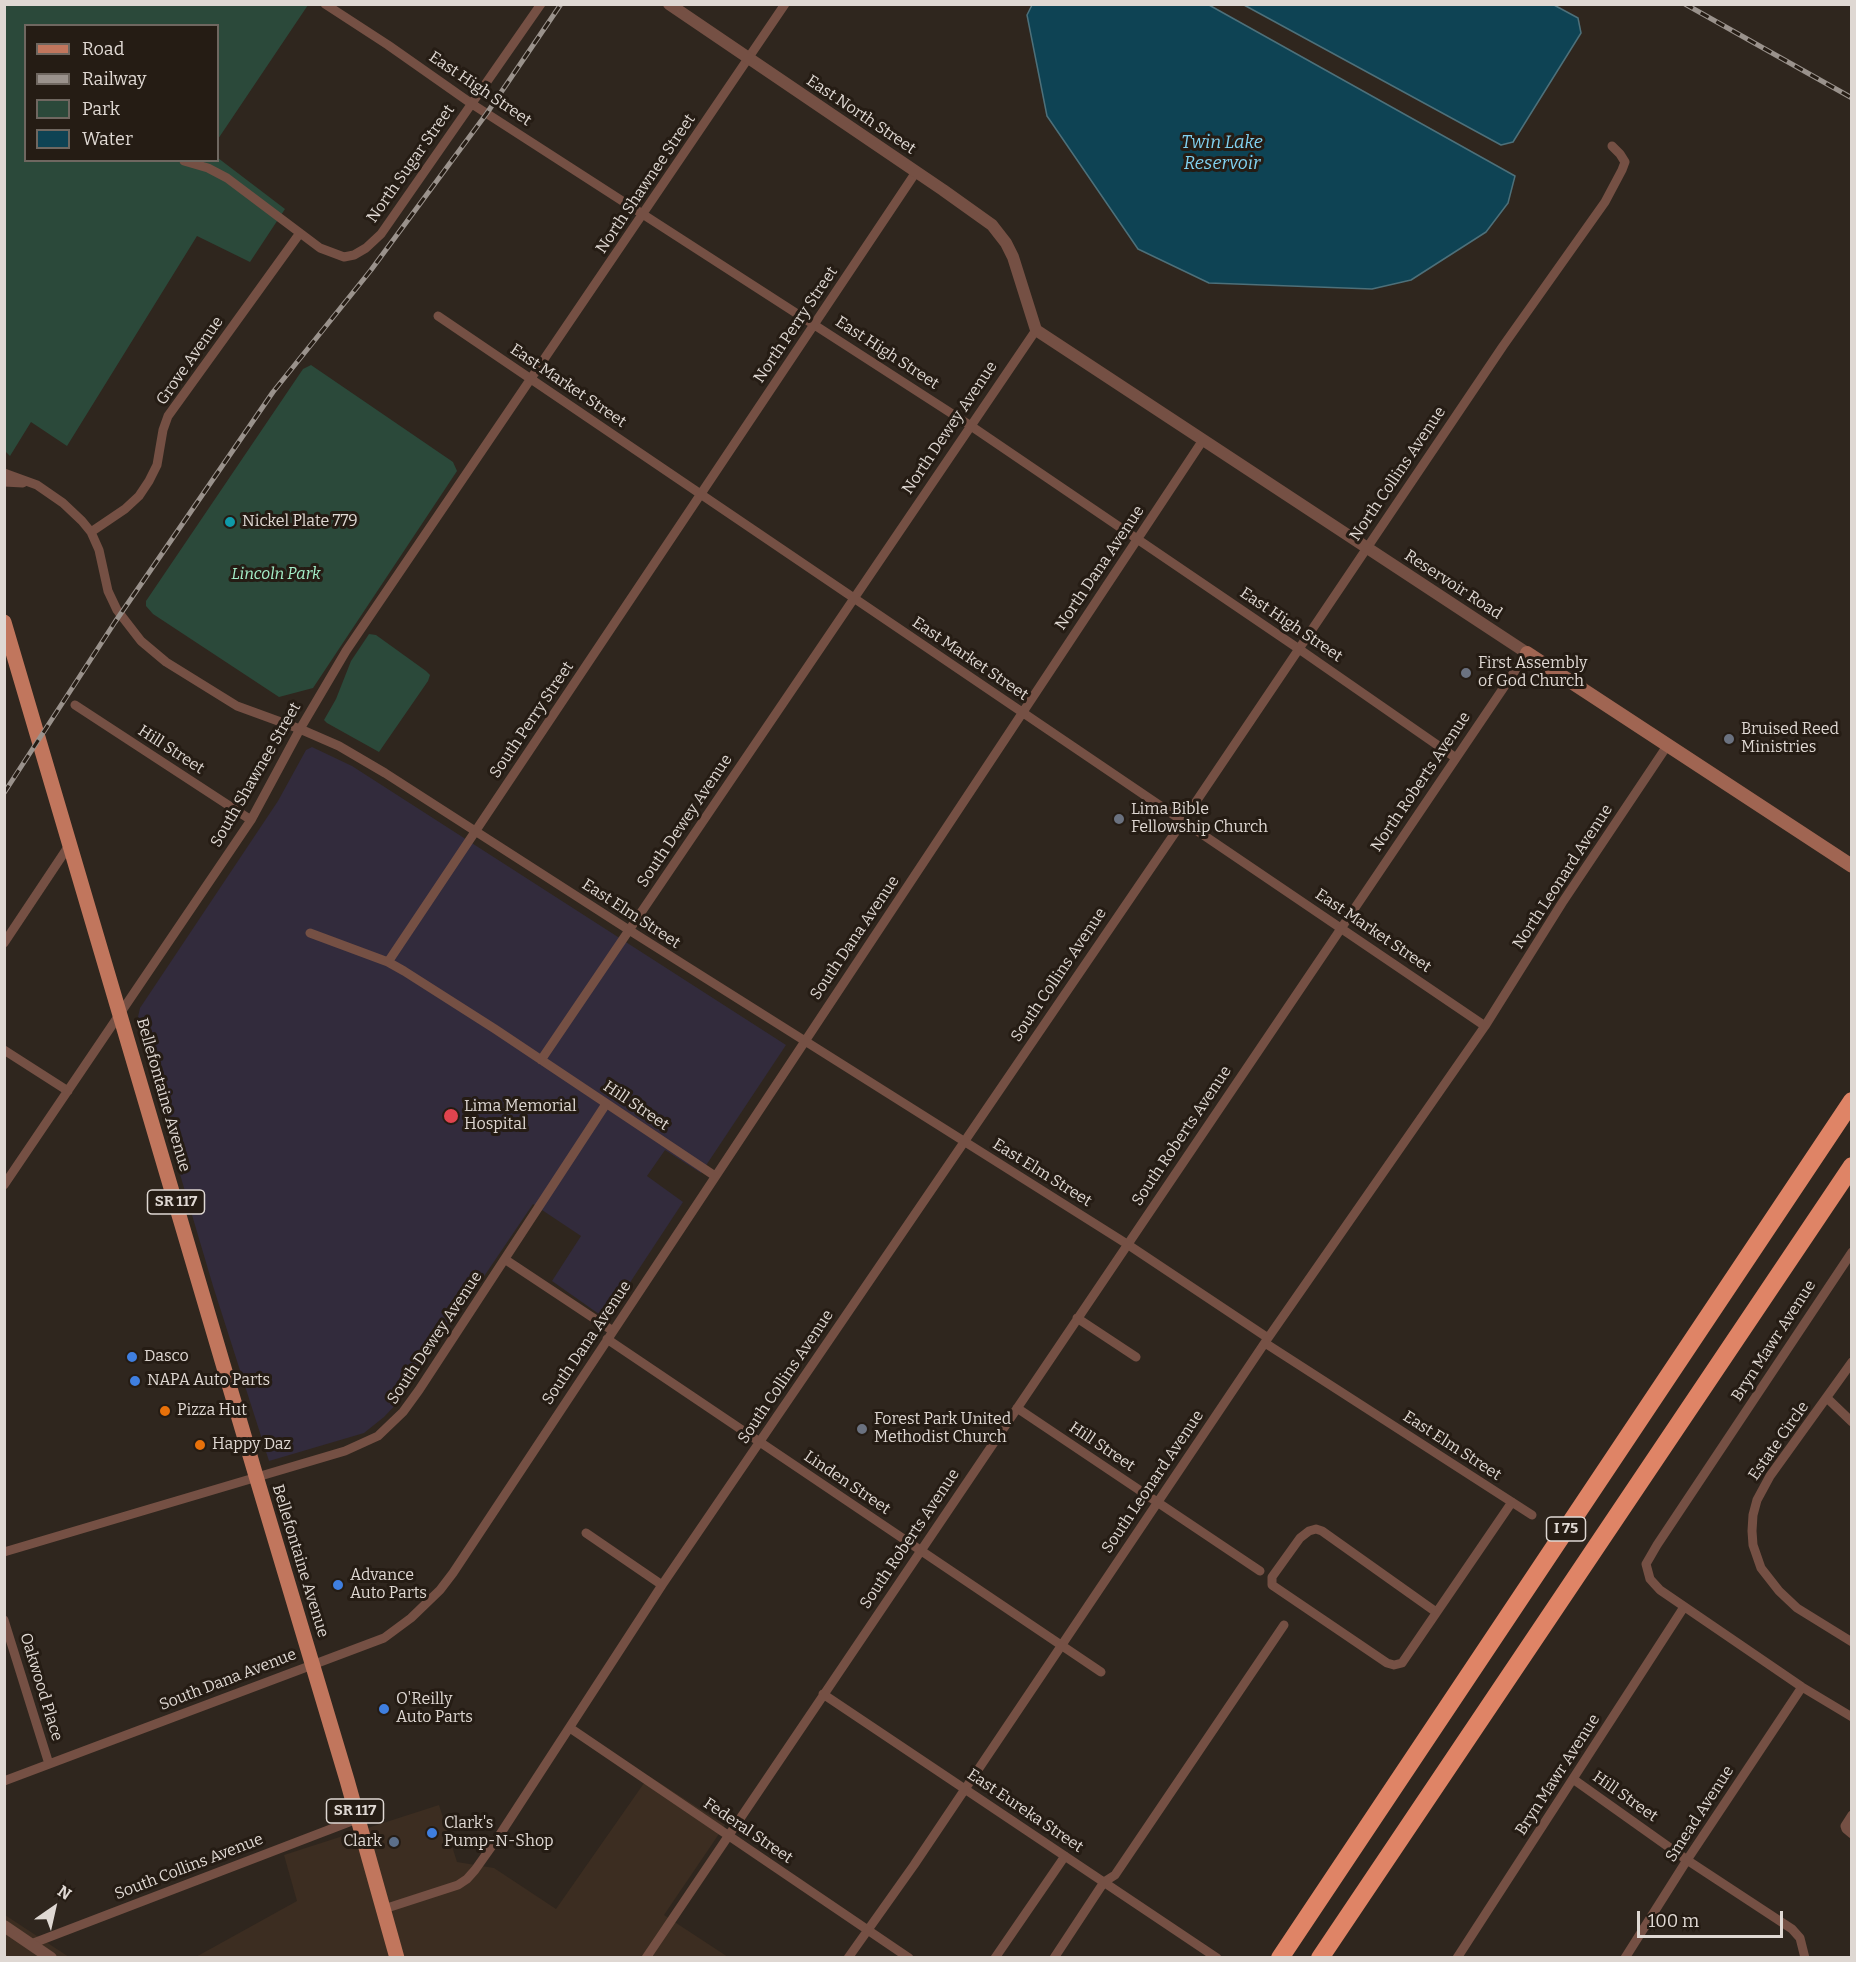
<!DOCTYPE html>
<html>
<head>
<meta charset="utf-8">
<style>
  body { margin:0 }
  #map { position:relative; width:1856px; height:1962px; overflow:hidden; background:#2f261e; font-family:Bitter,serif }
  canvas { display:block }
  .frame { position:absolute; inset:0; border:6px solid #dfd8d3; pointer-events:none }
  .legend { position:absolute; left:24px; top:24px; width:195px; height:138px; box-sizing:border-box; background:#251c14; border:2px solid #6f6760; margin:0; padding:8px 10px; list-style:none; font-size:18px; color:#dfd8d3 }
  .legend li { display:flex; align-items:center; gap:12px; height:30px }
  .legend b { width:30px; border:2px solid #6f6760 }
  .north { position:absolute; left:24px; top:1878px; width:60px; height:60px; -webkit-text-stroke:4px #251c14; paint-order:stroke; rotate:34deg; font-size:16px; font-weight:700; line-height:24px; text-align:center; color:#dfd8d3 }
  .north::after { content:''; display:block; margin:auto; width:21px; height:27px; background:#dfd8d3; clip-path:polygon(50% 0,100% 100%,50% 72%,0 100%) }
  .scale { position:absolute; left:1637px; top:1911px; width:146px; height:27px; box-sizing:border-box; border:3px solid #dfd8d3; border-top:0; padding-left:8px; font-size:18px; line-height:21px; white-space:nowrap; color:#dfd8d3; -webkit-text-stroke:4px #251c14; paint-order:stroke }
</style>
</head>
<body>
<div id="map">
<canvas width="1856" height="1962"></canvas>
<div class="frame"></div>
<ul class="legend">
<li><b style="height:8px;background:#c1765d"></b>Road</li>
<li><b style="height:8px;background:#9a928c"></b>Railway</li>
<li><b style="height:16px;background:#2b493a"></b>Park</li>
<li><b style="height:16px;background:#0e4354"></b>Water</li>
</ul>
<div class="north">N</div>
<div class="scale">100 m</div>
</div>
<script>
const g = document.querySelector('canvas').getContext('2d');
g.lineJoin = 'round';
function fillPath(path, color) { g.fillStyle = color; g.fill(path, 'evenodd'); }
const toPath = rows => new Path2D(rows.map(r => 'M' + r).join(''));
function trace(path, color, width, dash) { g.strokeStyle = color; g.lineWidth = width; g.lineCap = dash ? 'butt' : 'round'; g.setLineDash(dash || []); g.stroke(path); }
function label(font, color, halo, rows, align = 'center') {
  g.font = font + ' Bitter,serif'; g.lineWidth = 6; g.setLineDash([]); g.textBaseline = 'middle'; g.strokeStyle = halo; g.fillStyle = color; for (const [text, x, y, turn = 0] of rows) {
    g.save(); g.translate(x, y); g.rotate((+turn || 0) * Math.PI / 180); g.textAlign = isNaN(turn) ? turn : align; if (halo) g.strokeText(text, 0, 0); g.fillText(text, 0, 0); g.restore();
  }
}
fillPath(toPath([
  [649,1776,725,1825,664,1915,728,1957,194,1958,297,1901,284,1855,439,1805,457,1862,494,1868,556,1909],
  [5,1915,69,1957,5,1957]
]), '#3c2d21');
fillPath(toPath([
  [312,747,352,766,786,1045,701,1173,665,1150,647,1176,683,1202,606,1319,552,1281,581,1236,533,1204,401,1399,384,1417,364,1433,269,1461,213,1286,153,1083,153,1068,138,1017,140,1008,278,801,306,750]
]), '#322b3c');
fillPath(toPath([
  [5,5,308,5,218,139,218,26,26,26,26,160,218,160,218,158,285,209,250,262,197,236,67,446,31,422,10,456,5,451],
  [311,365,453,462,457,471,313,688,279,697,153,614,146,606,146,601,303,369],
  [369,634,376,635,426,671,430,675,428,681,379,752,327,723,324,720,336,699,351,661]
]), '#2b493a');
const water = toPath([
  [1032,5,1209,5,1515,176,1508,203,1486,232,1411,280,1372,289,1209,283,1138,249,1047,116,1027,15,1032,5],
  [1244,5,1554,5,1578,18,1581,33,1513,142,1501,145,1244,5]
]);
fillPath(water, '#0e4354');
trace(water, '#4d707a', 1.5);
trace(toPath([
  [325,4,388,45,472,104,971,426,1299,649,1456,758],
  [184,161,208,168,227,178,320,248,344,257,354,255,366,248,381,234,541,4],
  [438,316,1485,1026],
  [4,473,37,485,63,503,82,521,91,532,99,550,108,591,117,610,141,641,166,662,237,706,300,729,339,746,385,773,629,930,1127,1244,1268,1338],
  [4,482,23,483],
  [91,532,125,509,139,496,149,481,157,465,163,430,168,416,300,233],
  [75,705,251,820],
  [310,933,388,962,404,971,495,1029,715,1176],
  [4,943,70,844],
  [388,962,916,172],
  [4,1050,68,1091],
  [541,1060,1036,330],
  [4,1185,251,820,300,729,346,651,785,4],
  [1852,1252,1657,1545,1646,1564,1650,1579,1660,1590,1802,1687,1852,1717],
  [506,1260,613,1331],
  [1077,1318,1136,1357],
  [607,1339,1101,1672],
  [1265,1343,1532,1515],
  [1852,1362,1770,1476,1757,1500,1753,1515,1752,1531,1753,1545,1761,1568,1779,1591,1797,1608,1852,1642],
  [1827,1398,1852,1422],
  [1017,1408,1260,1571],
  [586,1533,662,1585],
  [4,1552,345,1451,378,1436,403,1412,419,1390,606,1104],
  [1436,1612,1322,1531,1316,1529,1309,1531,1300,1538,1272,1577,1272,1585,1387,1663,1394,1665,1402,1663,1512,1502],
  [4,1620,49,1764],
  [823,1694,1217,1958],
  [570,1728,909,1958],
  [1573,1779,1687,1860,1792,1929,1800,1938,1805,1958],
  [4,1781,384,1638,411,1618,440,1590,453,1573,1203,440],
  [1852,1815,1845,1826,1846,1829,1852,1834],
  [384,1909,458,1885,467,1879,475,1870,497,1839,662,1585,1183,821,1503,346,1605,202,1622,170,1625,162,1620,154,1612,146],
  [31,1944,357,1819],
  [646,1958,1527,653],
  [848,1958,914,1865,1268,1338,1485,1026,1562,903,1667,746],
  [995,1958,1065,1856],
  [1054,1958,1104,1882,1115,1875,1284,1625],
  [1457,1958,1684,1607],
  [1625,1958,1687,1860,1802,1687]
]), '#755044', 9);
trace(toPath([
  [669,4,943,190,992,225,1006,243,1013,257,1036,330,1527,653],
  [4,1926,51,1958]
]), '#755044', 12);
trace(toPath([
  [1527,653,1852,866]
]), '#a06552', 14);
trace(toPath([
  [4,622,256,1476,347,1780,397,1958]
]), '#c1765d', 15);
trace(toPath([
  [1280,1958,1852,1101],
  [1320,1958,1852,1166]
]), '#df8466', 18);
const rail = toPath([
  [1685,4,1852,98],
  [4,793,115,622,273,392,371,270,487,113,561,4]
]);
trace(rail, '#9a928c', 5);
trace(rail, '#251c14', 3, [9]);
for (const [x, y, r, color] of [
  [230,522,6,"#0f9aa8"],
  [1466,673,6,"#6b7280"],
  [1729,739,6,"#6b7280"],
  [1119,819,6,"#6b7280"],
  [451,1116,8,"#e0444e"],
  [132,1357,6,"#3f7fe0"],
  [135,1381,6,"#3f7fe0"],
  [165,1411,6,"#e8710a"],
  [862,1429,6,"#6b7280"],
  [200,1445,6,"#e8710a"],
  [338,1585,6,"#3f7fe0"],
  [384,1709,6,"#3f7fe0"],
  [432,1833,6,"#3f7fe0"],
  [394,1842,6,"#5c6f8a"]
]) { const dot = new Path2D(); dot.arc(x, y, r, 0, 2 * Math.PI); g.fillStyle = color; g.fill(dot); trace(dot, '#251c14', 2); }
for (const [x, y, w] of [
  [176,1202,57],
  [1566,1529,39],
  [355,1811,57]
]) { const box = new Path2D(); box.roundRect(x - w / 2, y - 12, w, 24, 4.5); g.fillStyle = '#251c14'; g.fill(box); trace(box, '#dfd8d3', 1.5); }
label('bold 15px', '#dfd8d3', null, [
  ["SR 117",176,1202],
  ["I 75",1566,1529],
  ["SR 117",355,1811]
]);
label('16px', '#dfd8d3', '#251c14', [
  ["East High Street",480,89,34],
  ["East North Street",861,115,34],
  ["North Sugar Street",411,164,-55],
  ["North Shawnee Street",646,184,-56],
  ["North Perry Street",796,325,-56],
  ["East High Street",887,353,33],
  ["Grove Avenue",190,361,-55],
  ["East Market Street",568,386,34],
  ["North Dewey Avenue",950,428,-56],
  ["North Collins Avenue",1398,474,-56],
  ["North Dana Avenue",1100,568,-56],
  ["Reservoir Road",1453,585,33],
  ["East High Street",1291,625,34],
  ["East Market Street",970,659,34],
  ["South Perry Street",532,720,-56],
  ["Hill Street",171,750,33],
  ["South Shawnee Street",256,775,-60],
  ["North Roberts Avenue",1421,782,-56],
  ["South Dewey Avenue",685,821,-56],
  ["North Leonard Avenue",1563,877,-57],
  ["East Elm Street",631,914,33],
  ["East Market Street",1373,931,34],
  ["South Dana Avenue",855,938,-56],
  ["South Collins Avenue",1059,975,-56],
  ["Bellefontaine Avenue",163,1095,74],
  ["Hill Street",636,1106,34],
  ["South Roberts Avenue",1182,1136,-56],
  ["East Elm Street",1042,1173,32],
  ["South Dewey Avenue",435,1338,-56],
  ["Bryn Mawr Avenue",1774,1341,-57],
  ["South Dana Avenue",587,1343,-56],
  ["South Collins Avenue",786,1377,-56],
  ["Estate Circle",1779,1441,-55],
  ["East Elm Street",1452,1446,33],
  ["Hill Street",1102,1447,34],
  ["South Leonard Avenue",1153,1482,-56],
  ["Linden Street",847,1483,34],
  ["South Roberts Avenue",910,1539,-56],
  ["Bellefontaine Avenue",300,1561,73],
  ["South Dana Avenue",228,1680,-21],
  ["Oakwood Place",41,1687,73],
  ["Bryn Mawr Avenue",1558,1775,-57],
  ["Hill Street",1625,1797,35],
  ["East Eureka Street",1025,1811,34],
  ["Smead Avenue",1700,1814,-57],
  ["Federal Street",748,1831,34],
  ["South Collins Avenue",189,1867,-21]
]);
label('16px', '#dfd8d3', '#251c14', [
  ["Nickel Plate 779",242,522],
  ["First Assembly",1478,664],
  ["of God Church",1478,682],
  ["Bruised Reed",1741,730],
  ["Ministries",1741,748],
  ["Lima Bible",1131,810],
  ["Fellowship Church",1131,828],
  ["Lima Memorial",464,1107],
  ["Hospital",464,1125],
  ["Dasco",144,1357],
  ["NAPA Auto Parts",147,1381],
  ["Pizza Hut",177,1411],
  ["Forest Park United",874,1420],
  ["Methodist Church",874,1438],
  ["Happy Daz",212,1445],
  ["Advance",350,1576],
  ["Auto Parts",350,1594],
  ["O'Reilly",396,1700],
  ["Auto Parts",396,1718],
  ["Clark's",444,1824],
  ["Pump-N-Shop",444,1842],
  ["Clark",382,1842,"right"]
], 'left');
label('italic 16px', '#a5efc9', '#251c14', [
  ["Lincoln Park",276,575]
]);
label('italic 18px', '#81d2f1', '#251c14', [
  ["Twin Lake",1222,143],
  ["Reservoir",1222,164]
]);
</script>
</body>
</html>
